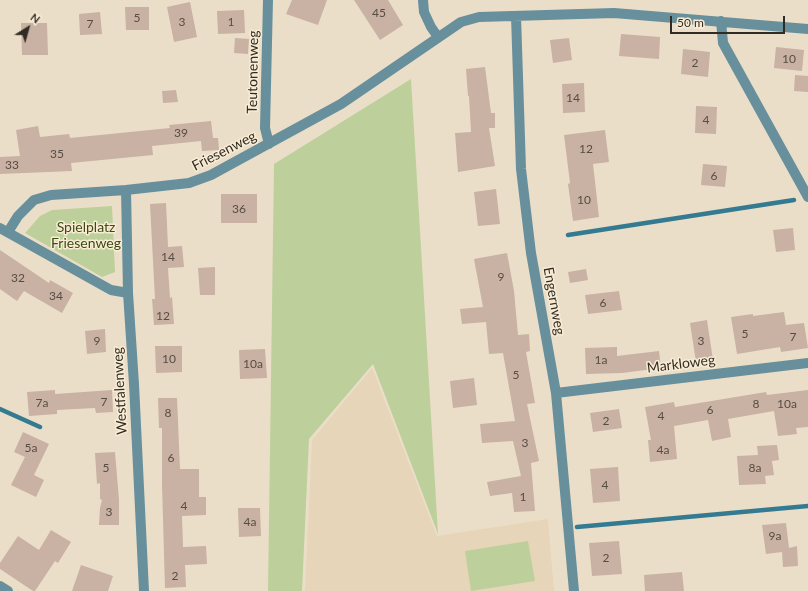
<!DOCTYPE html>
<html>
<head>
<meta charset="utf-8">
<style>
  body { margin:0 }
  #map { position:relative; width:808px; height:591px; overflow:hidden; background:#ebdec8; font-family:Lato,sans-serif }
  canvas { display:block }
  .north { position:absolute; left:8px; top:8px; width:40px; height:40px; -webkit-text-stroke:3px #f9ecd5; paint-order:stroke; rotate:37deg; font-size:11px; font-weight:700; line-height:16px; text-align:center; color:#312c23 }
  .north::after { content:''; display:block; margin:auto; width:14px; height:18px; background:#312c23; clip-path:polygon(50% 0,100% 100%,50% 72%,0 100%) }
  .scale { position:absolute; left:670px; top:16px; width:115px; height:18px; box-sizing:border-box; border:2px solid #312c23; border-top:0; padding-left:5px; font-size:12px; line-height:14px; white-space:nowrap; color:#312c23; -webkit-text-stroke:3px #f9ecd5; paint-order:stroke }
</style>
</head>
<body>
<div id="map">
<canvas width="808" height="591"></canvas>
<div class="north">N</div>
<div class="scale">50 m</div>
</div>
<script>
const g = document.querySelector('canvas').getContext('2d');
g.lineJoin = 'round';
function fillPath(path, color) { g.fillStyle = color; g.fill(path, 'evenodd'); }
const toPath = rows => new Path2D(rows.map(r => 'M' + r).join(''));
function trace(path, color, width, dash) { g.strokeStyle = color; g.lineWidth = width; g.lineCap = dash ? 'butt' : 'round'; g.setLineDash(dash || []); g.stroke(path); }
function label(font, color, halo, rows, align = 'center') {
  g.font = font + ' Lato,sans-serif'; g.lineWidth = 3; g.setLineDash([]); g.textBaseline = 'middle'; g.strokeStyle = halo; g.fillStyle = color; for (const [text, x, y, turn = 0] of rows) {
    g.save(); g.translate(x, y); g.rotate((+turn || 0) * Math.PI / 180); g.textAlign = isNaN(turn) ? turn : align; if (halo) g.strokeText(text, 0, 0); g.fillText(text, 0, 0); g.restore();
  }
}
fillPath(toPath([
  [372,368,437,536,548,519,554,591,305,591,312,440]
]), '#e6d5b8');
fillPath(toPath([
  [411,79,438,534,373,364,309,439,302,591,268,591,274,164],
  [112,206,115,272,102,277,25,233,40,216,52,210],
  [528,541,535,581,471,591,465,551]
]), '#bdd09b');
trace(toPath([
  [568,235,794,200],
  [0,409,40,427],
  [577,527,808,506]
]), '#347b92', 4.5);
fillPath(toPath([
  [292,0,327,0,318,25,286,14],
  [354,0,388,0,403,25,380,40],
  [190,2,197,37,174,42,167,7],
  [125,7,149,7,149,30,126,30],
  [244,10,245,33,218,34,217,11],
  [100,12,102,34,80,35,79,14],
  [21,23,47,23,48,55,22,55],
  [621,34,660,37,659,59,619,56],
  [235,38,249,39,248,54,234,53],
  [569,38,572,60,553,63,550,40],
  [776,47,804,50,802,71,774,68],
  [683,49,710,52,708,77,681,74],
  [485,67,491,113,495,113,495,128,489,128,495,166,458,172,455,133,471,132,469,96,468,96,466,69],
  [795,75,808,76,808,92,794,91],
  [584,83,585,112,563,113,562,84],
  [176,90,178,102,163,103,162,91],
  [696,106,717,107,716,134,695,133],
  [211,121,213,138,218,138,219,150,202,151,201,141,152,146,153,155,71,163,72,171,0,174,0,157,20,156,16,130,38,126,40,137,69,134,70,138,170,128,169,125],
  [605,130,609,162,593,164,599,217,573,221,568,184,570,183,564,135],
  [703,164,727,166,725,187,701,185],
  [496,189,500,224,478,226,474,192],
  [221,194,257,194,257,223,221,223],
  [166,203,168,247,182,246,184,267,168,268,170,298,172,297,174,324,154,325,152,299,155,299,150,204],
  [793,228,795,250,776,252,773,230],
  [0,250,49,283,50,280,73,293,62,313,24,291,17,301,0,289],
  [507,253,514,291,518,335,529,334,530,351,526,352,535,403,527,404,539,461,531,463,535,511,514,512,512,493,490,496,487,482,521,476,513,441,482,443,480,424,515,421,503,353,489,354,486,322,462,324,460,309,483,307,474,259],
  [215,267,215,295,200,295,198,268],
  [586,269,588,280,570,283,568,272],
  [619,291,622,310,588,314,585,295],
  [784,312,786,325,804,323,808,348,781,352,780,347,737,354,731,317,753,314,753,316],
  [707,320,713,360,696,362,690,323],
  [105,329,106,352,87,354,85,331],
  [155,346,182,346,182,372,156,373],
  [617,347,617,356,659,351,661,368,622,373,586,374,585,348],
  [265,349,267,378,240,379,239,350],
  [474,378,477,405,453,408,450,381],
  [55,390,55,394,112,390,113,412,96,413,95,408,57,410,57,414,29,416,27,392],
  [808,390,808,427,796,428,797,434,778,436,774,411,728,419,731,437,712,441,708,420,674,426,677,459,650,462,648,440,651,440,645,407,674,402,675,407,766,392,767,395],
  [158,398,177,398,180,469,199,469,199,497,206,497,206,515,182,516,183,547,206,546,207,564,185,565,186,587,165,588,162,484,162,428,159,428],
  [619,409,622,428,593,432,590,413],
  [23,432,49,444,34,475,44,480,36,497,11,485,25,457,14,452],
  [777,445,779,460,772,461,774,475,765,476,766,484,739,485,737,456,758,455,757,446],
  [115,452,119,500,119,525,99,525,100,508,102,500,100,499,100,483,97,484,95,453],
  [618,467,620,501,593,503,590,469],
  [238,508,260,508,261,536,239,537],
  [786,523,789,548,797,546,798,566,783,567,782,552,766,554,762,525],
  [51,530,71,542,58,563,55,561,35,591,33,591,0,569,0,563,18,536,39,550],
  [619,541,622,574,592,576,589,543],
  [81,565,113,576,108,591,72,591],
  [682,572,684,591,645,591,644,575]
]), '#c9b1a3');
trace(toPath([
  [268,0,265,128,269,144],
  [423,0,424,12,431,27,438,37],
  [516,16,521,169,531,253,556,393,574,591],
  [721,21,723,43,808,197],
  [126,190,128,293,134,384,144,591],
  [0,228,111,290,128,293],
  [8,232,18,216,34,200,51,195,126,190,189,183,211,175,341,104,461,22,479,17,614,13,808,29],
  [556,393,808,363],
  [0,586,8,591]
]), '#67909c', 10);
label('12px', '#574d43', null, [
  ["45",379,13],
  ["5",137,18],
  ["3",182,22],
  ["1",231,22],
  ["7",90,24],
  ["10",789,59],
  ["2",695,63],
  ["14",573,98],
  ["4",706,120],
  ["39",181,133],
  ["12",586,149],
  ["35",57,154],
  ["33",12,165],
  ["6",714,176],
  ["10",584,200],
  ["36",239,209],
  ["14",168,257],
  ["9",501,277],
  ["32",18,278],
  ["34",56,296],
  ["6",603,303],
  ["12",163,316],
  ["5",745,334],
  ["7",793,337],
  ["9",97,341],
  ["3",701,341],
  ["10",169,359],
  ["1a",601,360],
  ["10a",253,364],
  ["5",516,375],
  ["7",104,402],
  ["7a",42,403],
  ["8",756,404],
  ["10a",787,404],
  ["6",710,410],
  ["8",168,413],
  ["4",661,416],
  ["2",606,421],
  ["3",525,443],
  ["5a",31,448],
  ["4a",663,450],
  ["6",171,458],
  ["5",106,468],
  ["8a",755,468],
  ["4",605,485],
  ["1",523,497],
  ["4",184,506],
  ["3",109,512],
  ["4a",250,522],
  ["9a",775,536],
  ["2",606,558],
  ["2",175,576]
]);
label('14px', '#312c23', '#f9ecd5', [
  ["Teutonenweg",253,72,-89],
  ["Friesenweg",224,151,-27],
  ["Engernweg",554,301,80],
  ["Markloweg",681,364,-7],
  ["Westfalenweg",120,391,-93]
]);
label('14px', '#3a4a11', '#f9ecd5', [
  ["Spielplatz",86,227],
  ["Friesenweg",86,243]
]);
</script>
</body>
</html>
